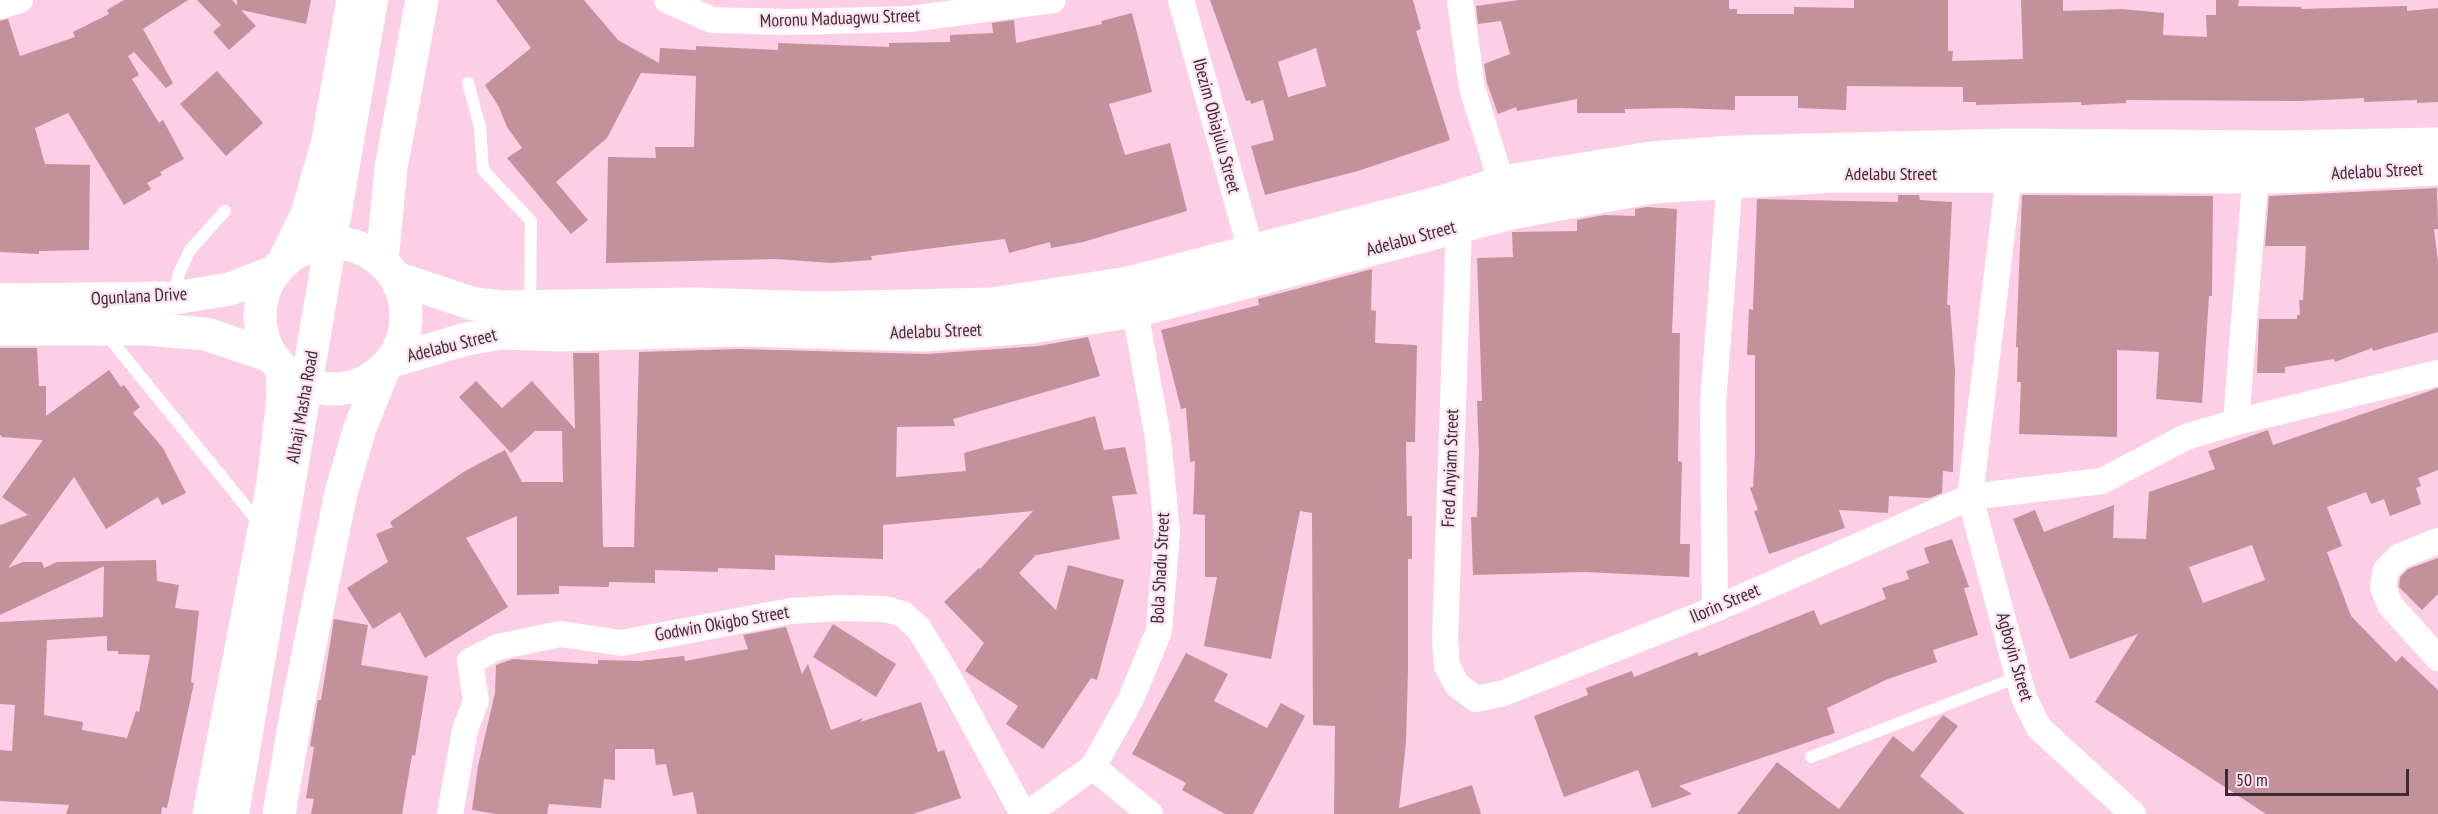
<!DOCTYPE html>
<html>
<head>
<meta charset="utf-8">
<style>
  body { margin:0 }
  #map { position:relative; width:2438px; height:814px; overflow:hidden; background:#fccfe7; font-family:"PT Sans Narrow",sans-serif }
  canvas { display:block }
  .scale { position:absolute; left:2225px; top:769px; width:184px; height:27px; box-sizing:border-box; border:3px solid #3c2b34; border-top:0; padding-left:8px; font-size:18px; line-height:21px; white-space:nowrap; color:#3c2b34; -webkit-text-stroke:4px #fee2f0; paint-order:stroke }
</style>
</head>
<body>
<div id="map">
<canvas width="2438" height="814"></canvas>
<div class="scale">50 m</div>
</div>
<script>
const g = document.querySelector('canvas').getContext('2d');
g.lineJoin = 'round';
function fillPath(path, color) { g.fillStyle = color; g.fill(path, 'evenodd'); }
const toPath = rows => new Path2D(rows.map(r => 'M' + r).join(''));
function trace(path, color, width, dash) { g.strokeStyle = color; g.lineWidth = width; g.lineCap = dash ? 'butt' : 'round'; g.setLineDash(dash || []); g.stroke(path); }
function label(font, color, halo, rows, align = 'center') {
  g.font = font + ' "PT Sans Narrow",sans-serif'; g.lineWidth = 4.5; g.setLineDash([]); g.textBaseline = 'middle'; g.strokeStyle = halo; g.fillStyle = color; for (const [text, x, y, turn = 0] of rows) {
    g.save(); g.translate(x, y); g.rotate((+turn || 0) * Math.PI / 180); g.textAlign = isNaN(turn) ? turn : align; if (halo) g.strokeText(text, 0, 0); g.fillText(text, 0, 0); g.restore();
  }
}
fillPath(toPath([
  [124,0,188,0,143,29,173,83,166,88,134,52,128,56,139,75,132,79,159,123,163,120,184,159,160,172,162,175,147,183,151,189,124,205,68,113,35,128,45,164,90,165,89,250,39,251,39,254,0,252,0,21,8,19,20,56,75,37,73,32,109,14,107,10],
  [197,0,232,0,237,5,237,0,311,0,306,24,241,10,256,26,229,50,213,32,221,25],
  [496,0,584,0,618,40,659,63,660,48,696,50,696,46,778,50,778,43,889,47,889,43,950,42,950,35,993,33,992,23,1014,20,1016,43,1102,24,1101,21,1132,13,1152,92,1109,104,1125,155,1170,143,1187,211,1083,242,1051,248,1050,242,1009,253,1005,239,871,256,872,260,830,263,776,259,606,263,608,157,656,158,655,147,694,147,696,76,641,73,607,138,556,182,588,220,571,234,507,158,522,148,507,127,499,107,485,85,531,48],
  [1210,0,1413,0,1421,29,1416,31,1450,140,1358,171,1265,195,1251,146,1274,140,1263,100,1251,104,1250,100,1246,101],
  [1316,48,1326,86,1288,97,1278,62],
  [1519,0,1729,0,1729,9,1737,9,1737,14,1794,14,1794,7,1854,8,1854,0,1948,0,1948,51,1953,51,1952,61,2023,59,2021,0,2063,0,2063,11,2122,9,2164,13,2163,35,2207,37,2206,15,2216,15,2216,0,2239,0,2238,6,2301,7,2301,9,2407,6,2407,11,2438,8,2438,102,2417,103,2417,100,2364,102,2364,98,2300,101,2126,100,2126,103,2081,105,2081,102,1976,105,1976,102,1963,102,1963,87,1847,86,1846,110,1798,108,1798,96,1735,96,1735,110,1680,108,1625,109,1625,113,1577,113,1577,99,1517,111,1516,107,1498,114,1487,83,1484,64,1510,54,1501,21,1478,24,1476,6],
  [217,71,263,123,226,156,180,104],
  [2437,188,2438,229,2434,229,2438,262,2438,332,2373,351,2372,348,2335,362,2334,359,2285,367,2285,373,2257,373,2259,319,2297,319,2297,315,2300,315,2299,300,2303,300,2306,246,2265,246,2269,196],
  [1898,195,1919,195,1920,200,1952,202,1947,305,1950,305,1955,371,1953,472,1943,471,1942,493,1930,498,1889,496,1888,513,1839,510,1845,528,1769,554,1754,511,1758,510,1750,488,1753,487,1755,453,1755,355,1747,355,1749,309,1753,310,1757,199,1898,202],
  [2022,195,2213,196,2212,296,2209,296,2202,403,2156,399,2159,352,2117,350,2117,437,2019,434,2021,382,2017,382,2018,347,2016,347],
  [1647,207,1677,209,1672,333,1680,333,1678,461,1682,462,1680,544,1690,544,1689,577,1585,572,1473,575,1471,517,1477,517,1479,454,1477,401,1482,401,1477,258,1513,257,1512,232,1577,231,1577,220,1604,215,1635,216,1635,209],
  [1372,269,1371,310,1376,311,1375,343,1417,345,1415,442,1406,442,1407,516,1412,516,1412,559,1408,559,1408,670,1406,742,1399,808,1472,785,1481,814,1334,814,1335,726,1313,725,1312,513,1300,511,1271,659,1204,646,1217,577,1205,577,1205,515,1193,514,1195,461,1190,462,1186,408,1181,409,1161,330,1259,305,1258,299],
  [1088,337,1100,376,953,419,955,426,897,427,896,477,966,471,964,453,1095,416,1104,450,1125,447,1137,494,1112,496,1120,539,1032,556,1035,556,1019,573,1056,610,1068,565,1124,580,1097,680,1091,678,1043,749,1006,724,1018,706,965,671,984,643,944,602,979,568,980,569,1033,511,883,525,883,559,775,555,775,570,718,568,718,572,655,570,655,583,609,582,609,587,559,586,559,594,517,595,517,516,466,538,508,607,425,658,400,612,373,629,347,588,388,562,376,534,393,527,390,522,465,471,505,450,522,482,563,482,562,431,535,431,511,453,459,397,476,381,502,408,532,381,575,429,573,353,599,353,603,547,634,547,639,352,739,349,927,354,1039,346],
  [0,348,37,348,39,386,46,386,46,416,109,370,121,387,124,385,140,407,133,413,163,448,186,493,162,505,158,497,106,529,74,477,8,568,23,562,42,562,44,568,57,562,156,560,157,581,179,585,175,608,199,611,191,682,194,683,167,808,162,807,161,814,66,814,69,805,0,801,0,750,12,751,15,705,0,704,0,622,103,617,104,566,0,615,0,525,28,515,2,497,43,440,2,437,0,435],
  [107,636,107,651,118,651,118,654,150,655,139,712,136,711,127,738,82,730,83,722,44,715,47,640],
  [2438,388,2438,470,2418,478,2421,486,2416,488,2421,504,2390,516,2384,499,2371,504,2366,492,2327,507,2342,546,2327,552,2351,616,2396,662,2402,656,2438,690,2438,814,2266,814,2095,702,2138,634,2070,659,2013,519,2035,510,2044,532,2114,505,2113,538,2146,539,2149,492,2215,469,2208,451,2268,430,2273,445],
  [2252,545,2265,580,2203,603,2189,567],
  [1952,539,1969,587,1964,588,1978,635,1933,650,1937,662,1888,679,1827,708,1835,733,1679,786,1692,794,1652,808,1638,770,1564,797,1534,716,1588,695,1586,688,1632,671,1634,677,1697,652,1699,656,1814,610,1820,625,1886,599,1882,588,1909,579,1906,571,1929,563,1924,548],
  [2438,558,2438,594,2422,610,2399,587,2400,577,2408,569],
  [334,619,368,625,361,665,428,676,415,756,412,755,402,814,311,814,314,799,306,798,314,747,310,746,318,700,321,700],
  [833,624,896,664,876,697,813,657],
  [786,627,802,674,808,664,831,730,863,718,860,722,921,702,938,752,944,750,961,798,913,814,697,814,693,792,673,796,666,764,656,765,654,749,615,749,615,780,604,779,601,808,549,804,547,814,496,814,472,810,478,766,495,693,496,665,513,659,598,664,598,660,639,661,684,656,685,661,748,649,743,635],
  [1186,653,1228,674,1214,701,1267,728,1281,703,1305,716,1253,814,1225,814,1182,790,1186,783,1132,754],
  [1943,715,1958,726,1920,776,1965,814,1737,814,1777,762,1839,809,1893,736,1913,752]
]), '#c2919b');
trace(toPath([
  [468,83,480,127,483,170,531,221,530,305],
  [174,297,179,273,190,250,225,211],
  [107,335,260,524],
  [1811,757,2018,677]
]), '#fff', 12);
trace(toPath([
  [667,0,712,20,790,22,910,19,1053,0],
  [1181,0,1256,269],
  [1460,0,1472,88,1507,200],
  [0,6,20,0],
  [2009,158,2009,175,1970,497,2024,698,2039,728,2133,814],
  [1459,226,1445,641,1447,666,1457,685,1476,699,1504,693,1715,609,1970,497,2102,481,2186,437,2236,422,2438,373],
  [2236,422,2257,158],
  [2438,541,2400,556,2386,570,2383,587,2390,605,2438,658],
  [1715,609,1713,404,1731,164],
  [1093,767,1150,814],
  [450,814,465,730,476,701,470,661,498,647,560,634,622,643,790,611,841,608,885,609,903,614,919,629,945,671,1023,814],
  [1027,814,1093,767,1131,699,1159,631,1167,533,1158,438,1135,311]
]), '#fff', 26);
trace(toPath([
  [233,814,372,0]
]), '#fff', 32);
trace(toPath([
  '260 316a73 73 0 1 1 146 0a73 73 0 1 1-146 0Z',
  [284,261,307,214,328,141,353,0],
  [382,261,391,168,422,0],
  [396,278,474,304,505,307,693,304,820,308,992,304,1129,283,1445,201,1503,182,1651,158,1732,152,2009,145,2282,147,2438,144],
  [0,300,174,298,230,289,274,272],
  [0,329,146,329,206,334,271,356],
  [392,361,466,339,502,333,560,335,739,330,926,335,1031,327,1135,311,1511,213,1653,187,1834,176,2280,177,2438,169],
  [209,814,273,484,283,399,282,369],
  [279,814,298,704,341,493,360,428,383,371]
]), '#fff', 33);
label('18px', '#3c2b34', '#fee2f0', [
  ["Moronu Maduagwu Street",840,19,-2],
  ["Ibezim Obiajulu Street",1216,126,75],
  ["Adelabu Street",2377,172,-3],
  ["Adelabu Street",1891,175],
  ["Adelabu Street",1411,239,-15],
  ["Ogunlana Drive",139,297,-3],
  ["Adelabu Street",936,332,-2],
  ["Adelabu Street",452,346,-14],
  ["Alhaji Masha Road",303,407,-80],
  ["Fred Anyiam Street",1451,468,-88],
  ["Bola Shadu Street",1161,568,-87],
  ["Ilorin Street",1725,604,-23],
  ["Godwin Okigbo Street",722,624,-10],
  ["Agboyin Street",2014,657,74]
]);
</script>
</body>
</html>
